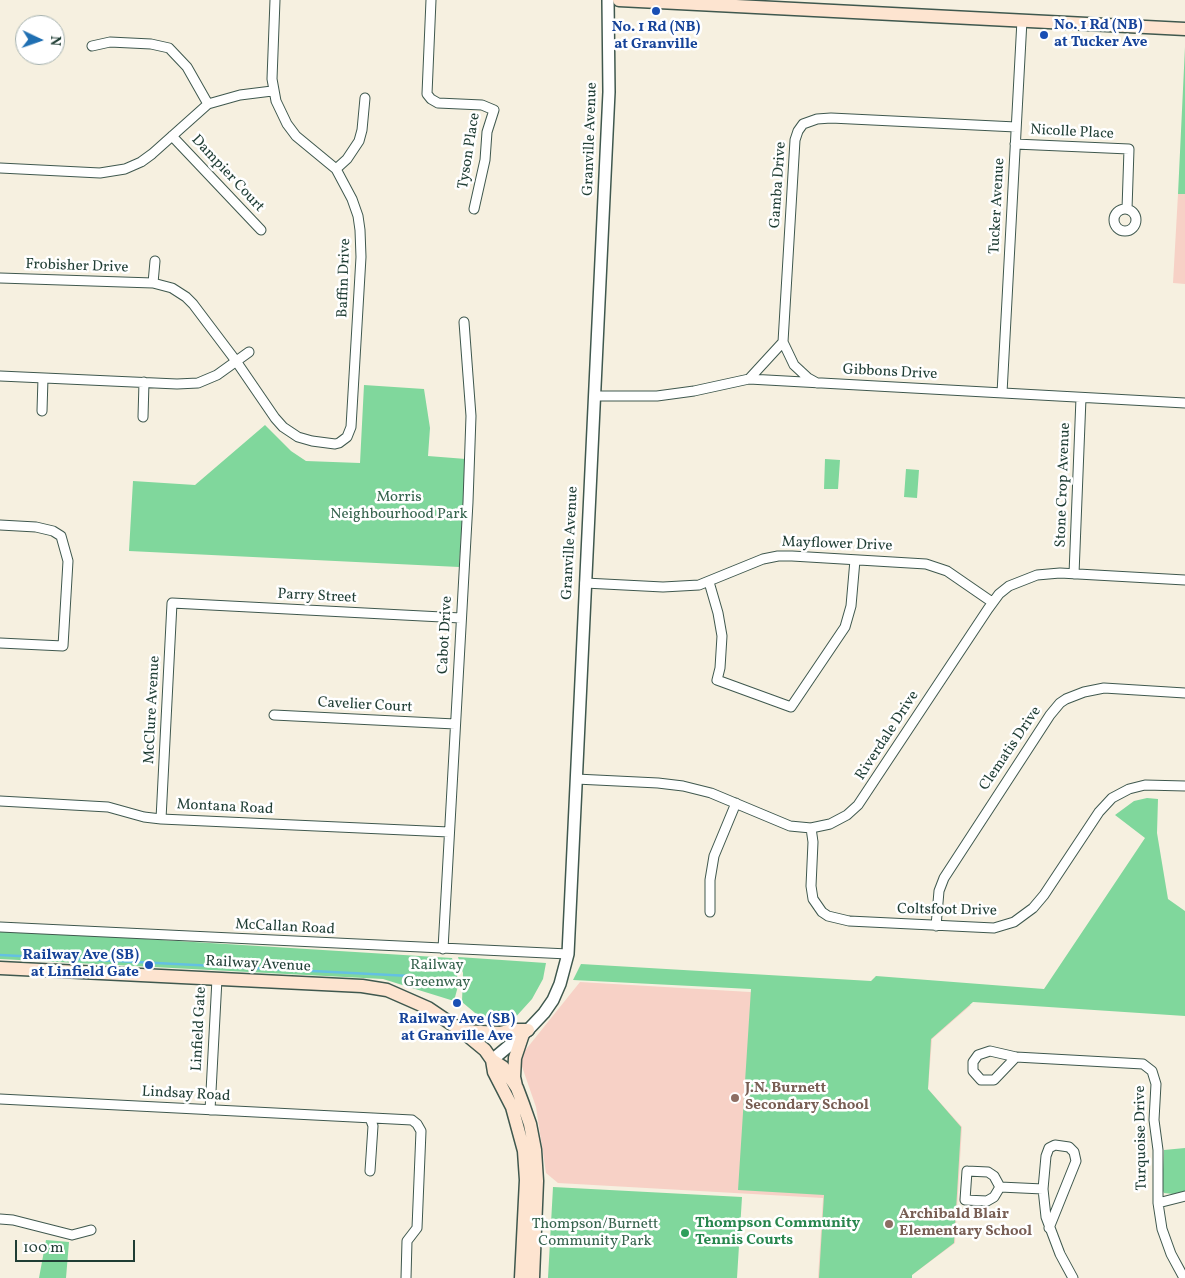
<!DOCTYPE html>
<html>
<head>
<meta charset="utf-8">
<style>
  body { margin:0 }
  #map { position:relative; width:1185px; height:1278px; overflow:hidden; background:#f6f0e0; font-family:Vollkorn,serif }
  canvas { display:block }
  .north { position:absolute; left:15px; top:15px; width:50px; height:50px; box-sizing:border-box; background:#fff; border:1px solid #a5b1ae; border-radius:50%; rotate:93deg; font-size:14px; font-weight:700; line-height:20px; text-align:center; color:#1f3d34 }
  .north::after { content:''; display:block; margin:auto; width:18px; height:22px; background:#1f6fb2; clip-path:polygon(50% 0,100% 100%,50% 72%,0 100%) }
  .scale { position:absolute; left:15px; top:1240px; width:120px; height:22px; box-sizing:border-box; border:2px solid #1f3d34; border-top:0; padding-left:6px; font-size:15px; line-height:18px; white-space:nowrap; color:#1f3d34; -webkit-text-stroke:4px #fff; paint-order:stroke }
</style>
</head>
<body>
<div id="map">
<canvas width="1185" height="1278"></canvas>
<div class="north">N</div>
<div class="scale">100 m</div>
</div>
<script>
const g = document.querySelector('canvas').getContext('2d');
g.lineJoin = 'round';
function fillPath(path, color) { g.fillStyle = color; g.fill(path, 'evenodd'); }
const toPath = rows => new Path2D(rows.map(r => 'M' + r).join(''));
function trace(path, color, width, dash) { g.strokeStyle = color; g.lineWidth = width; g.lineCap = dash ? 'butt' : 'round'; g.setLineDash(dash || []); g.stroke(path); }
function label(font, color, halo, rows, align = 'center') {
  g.font = font + ' Vollkorn,serif'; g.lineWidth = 5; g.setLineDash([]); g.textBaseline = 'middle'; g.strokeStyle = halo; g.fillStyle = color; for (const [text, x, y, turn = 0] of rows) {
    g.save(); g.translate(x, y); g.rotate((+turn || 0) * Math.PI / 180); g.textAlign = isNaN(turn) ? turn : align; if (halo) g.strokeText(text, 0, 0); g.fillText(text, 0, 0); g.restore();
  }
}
fillPath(toPath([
  [1178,194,1185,194,1185,284,1173,283],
  [580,982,971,1005,932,1039,928,1089,962,1127,955,1243,912,1275,912,1278,818,1278,823,1198,558,1183,546,1173,536,1107,519,1058]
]), '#f7d1c6');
fillPath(toPath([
  [1185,47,1185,194,1178,194],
  [364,385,424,389,430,428,428,456,466,459,459,567,129,551,133,481,195,485,265,425,291,451,306,461,360,463],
  [825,459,840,460,838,489,824,489],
  [906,469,919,470,917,498,904,497],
  [1147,798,1158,799,1157,833,1168,899,1185,911,1185,1016,973,1002,931,1039,928,1089,961,1127,954,1243,912,1275,912,1278,819,1278,824,1195,738,1190,751,989,573,980,581,964,871,981,876,976,1044,989,1145,838,1115,815,1134,801],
  [0,930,452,958,457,973,458,986,454,1001,383,979,0,959],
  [458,957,546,963,543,979,532,999,513,1020,506,1024,499,1025,487,1023,462,1002,463,973],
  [1185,1148,1185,1191,1173,1194,1164,1193,1162,1189,1164,1150],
  [553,1187,742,1197,737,1278,548,1278],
  [46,1240,69,1242,66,1278,39,1278]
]), '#80d79c');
trace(toPath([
  [0,955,410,976]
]), '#64c0e2', 2.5);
const minor = toPath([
  [431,0,427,94,431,99,438,103,482,105,494,110,487,132,485,160,474,209],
  [92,46,110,42,151,44,169,48,187,67,208,104],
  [172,136,261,230],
  [1015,144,1129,149,1127,209],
  [0,168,100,173,125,169,141,162,152,154,208,104,240,95,272,91],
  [336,169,347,159,359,141,362,130,365,98],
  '1114 220a11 11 0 1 1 22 0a11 11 0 1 1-22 0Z',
  [0,278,153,283,172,288,186,297,193,304,236,361,275,418,283,427,298,437,312,441,335,444,339,443,347,437,351,427,361,257,360,230,358,216,352,199,336,169,296,136,287,124,276,101,272,79,275,0],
  [153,283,155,261],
  [783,342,794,365,808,378,817,383],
  [0,376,177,384,198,383,217,375,249,352],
  [749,379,783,342,795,140,798,131,803,124,817,119,831,118,1016,127],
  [1002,393,1022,20],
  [596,396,657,396,694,391,749,379,1185,403],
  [42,411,43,378],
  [143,417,144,382],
  [0,525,36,527,53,531,61,536,68,561,63,646,0,643],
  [1074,574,1081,398],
  [709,582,718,613,722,636,720,668,717,680,791,707,845,627,851,606,855,560],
  [585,583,663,587,699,585,763,559,778,556,792,556,926,564,947,571,992,602],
  [274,715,455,724],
  [576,779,658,783,683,786,711,793,790,826,811,828,830,824,847,815,858,805,988,609,999,594,1009,586,1037,575,1060,573,1185,580],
  [0,801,108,807,144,817,161,819,449,832],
  [161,819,172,603,461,618],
  [811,828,813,842,811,886,813,899,822,912,828,916,849,921,994,928,1014,922,1033,908,1044,895,1099,812,1112,798,1129,789,1145,785,1185,786],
  [710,912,710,880,714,856,736,803],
  [936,926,939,891,944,878,1050,715,1060,703,1066,699,1084,692,1104,688,1185,693],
  [0,927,568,954],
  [443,949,468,502,471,416,464,322],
  [1016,1057,994,1080,981,1080,973,1071,973,1062,978,1055,990,1051,1016,1057,1143,1064,1152,1071,1156,1084,1154,1120,1158,1150,1158,1203,1162,1229,1171,1254,1184,1278],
  [0,1099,412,1120,417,1124,421,1131,417,1228,407,1241,406,1278],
  [210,1110,217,979],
  [370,1171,373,1126,370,1118],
  [967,1171,988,1172,994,1176,1000,1187,994,1197,987,1201,965,1200,967,1171],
  [1000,1187,1043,1189,1046,1217,1060,1254,1073,1278],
  [1043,1189,1046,1156,1049,1148,1055,1145,1069,1147,1074,1152,1076,1161,1049,1228],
  [1158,1203,1185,1196],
  [0,1219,13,1220,72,1235,91,1230]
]);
const tertiary = toPath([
  [492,1060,528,1030,544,1013,553,1000,560,984,568,954,609,92,608,0]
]);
const secondary = toPath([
  [619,0,1185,29],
  [0,968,362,986,387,990,428,1008,462,1031,485,1050,492,1060,503,1067,517,1088,523,1104,530,1124,535,1150,537,1181,533,1278],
  [462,1031,500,1033,512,1030,528,1030],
  [492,1060,494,1072,512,1107,524,1151,526,1180,521,1278],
  [516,1086,514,1077,515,1058,523,1034]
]);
trace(minor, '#3f584e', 11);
trace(tertiary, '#3f584e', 14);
trace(secondary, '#3f584e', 15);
trace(minor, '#fff', 9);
trace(tertiary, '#fff', 11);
trace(secondary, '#fde4d0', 12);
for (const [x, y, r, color] of [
  [656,11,5,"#1a4fb4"],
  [1044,35,5,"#1a4fb4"],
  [149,965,5,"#1a4fb4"],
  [457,1003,5,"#1a4fb4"],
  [735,1098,5,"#8d6e63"],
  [889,1224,5,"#8d6e63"],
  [685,1233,5,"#2e9e5b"]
]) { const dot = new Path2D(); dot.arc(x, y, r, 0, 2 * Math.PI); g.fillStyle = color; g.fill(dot); trace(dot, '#fff', 2); }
label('bold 15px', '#164399', '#fff', [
  ["No. 1 Rd (NB)",1054,26,"left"],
  ["at Tucker Ave",1054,43,"left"],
  ["No. 1 Rd (NB)",656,28],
  ["at Granville",656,45],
  ["Railway Ave (SB)",139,956,"right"],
  ["at Linfield Gate",139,973,"right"],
  ["Railway Ave (SB)",457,1020],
  ["at Granville Ave",457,1037]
]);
label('15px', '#1f3d34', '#fff', [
  ["Nicolle Place",1072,133,3],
  ["Granville Avenue",591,139,-88],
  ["Tyson Place",470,151,-81],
  ["Dampier Court",227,174,47],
  ["Gamba Drive",779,185,-86],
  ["Tucker Avenue",998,206,-87],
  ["Frobisher Drive",77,267,2],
  ["Baffin Drive",345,278,-88],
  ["Gibbons Drive",890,373,3],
  ["Stone Crop Avenue",1064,485,-88],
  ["Granville Avenue",571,543,-87],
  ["Mayflower Drive",837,545,2],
  ["Parry Street",317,597,3],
  ["Cabot Drive",446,635,-87],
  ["Cavelier Court",365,706,3],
  ["McClure Avenue",153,710,-87],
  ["Riverdale Drive",888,736,-57],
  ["Clematis Drive",1011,749,-56],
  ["Montana Road",225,808,3],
  ["Coltsfoot Drive",947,911,1],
  ["McCallan Road",285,928,3],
  ["Railway Avenue",258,965,3],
  ["Linfield Gate",200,1029,-87],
  ["Lindsay Road",186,1095,3],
  ["Turquoise Drive",1142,1138,-91]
]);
label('15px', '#37644e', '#fff', [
  ["Morris",399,498],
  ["Neighbourhood Park",399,515],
  ["Railway",437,966],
  ["Greenway",437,983],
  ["Thompson/Burnett",595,1225],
  ["Community Park",595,1242]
]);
label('bold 15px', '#785e54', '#fff', [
  ["J.N. Burnett",745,1089],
  ["Secondary School",745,1106],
  ["Archibald Blair",899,1215],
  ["Elementary School",899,1232]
], 'left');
label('bold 15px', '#27864d', '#fff', [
  ["Thompson Community",695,1224],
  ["Tennis Courts",695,1241]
], 'left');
</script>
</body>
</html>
